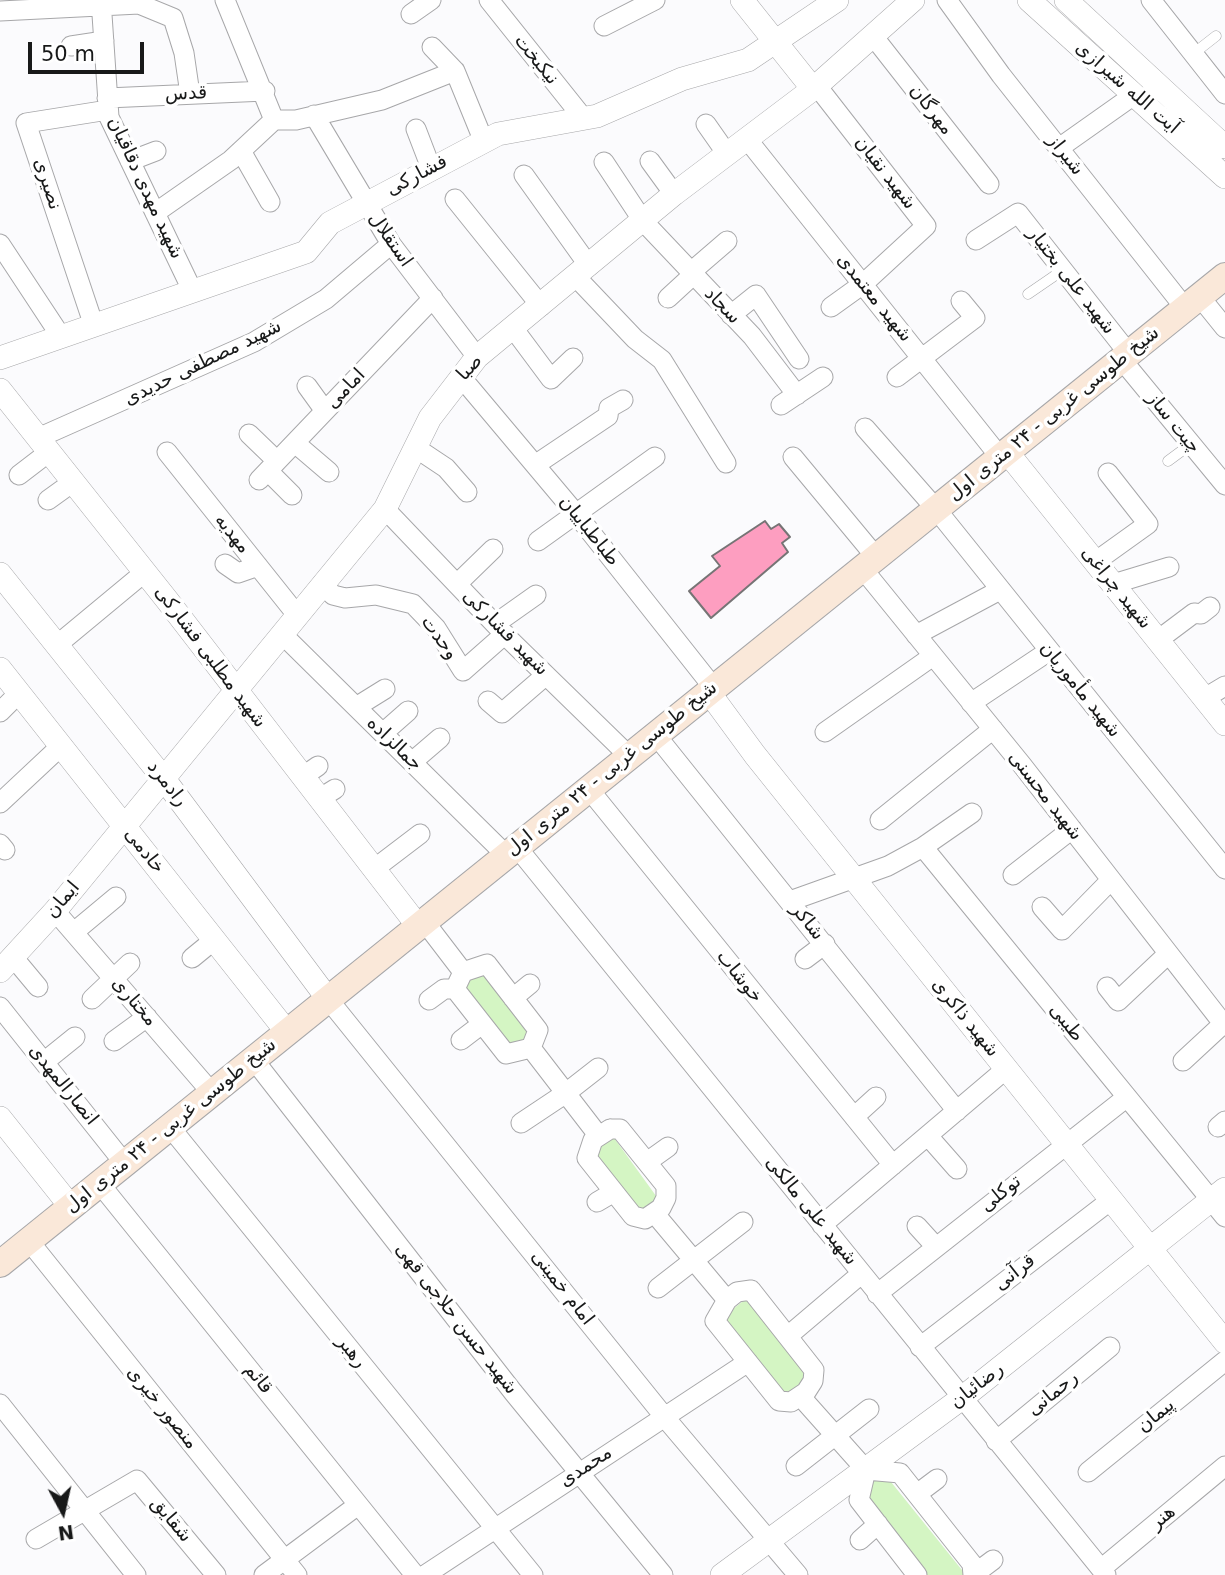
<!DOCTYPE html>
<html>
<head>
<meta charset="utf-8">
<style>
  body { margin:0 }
  #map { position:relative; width:1225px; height:1575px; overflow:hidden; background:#fbfbfd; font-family:"DejaVu Sans",sans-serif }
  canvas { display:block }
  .north { position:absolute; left:28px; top:1477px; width:70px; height:70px; -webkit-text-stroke:5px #fff; paint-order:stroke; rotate:172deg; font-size:19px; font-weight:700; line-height:28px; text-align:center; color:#181919 }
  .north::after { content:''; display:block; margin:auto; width:24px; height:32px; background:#181919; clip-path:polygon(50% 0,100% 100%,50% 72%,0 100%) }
  .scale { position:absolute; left:28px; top:42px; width:116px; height:32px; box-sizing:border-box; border:4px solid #181919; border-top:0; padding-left:9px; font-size:21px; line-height:24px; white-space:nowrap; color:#181919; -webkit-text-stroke:5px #fff; paint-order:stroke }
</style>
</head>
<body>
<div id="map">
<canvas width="1225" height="1575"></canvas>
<div class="north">N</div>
<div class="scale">50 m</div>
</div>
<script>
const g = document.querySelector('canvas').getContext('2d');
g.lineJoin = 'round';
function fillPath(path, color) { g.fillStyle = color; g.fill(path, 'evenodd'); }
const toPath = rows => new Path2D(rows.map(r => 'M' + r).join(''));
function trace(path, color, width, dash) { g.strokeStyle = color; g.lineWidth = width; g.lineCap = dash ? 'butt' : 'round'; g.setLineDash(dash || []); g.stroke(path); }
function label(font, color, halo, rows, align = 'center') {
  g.font = font + ' "DejaVu Sans",Cairo,sans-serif'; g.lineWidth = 7; g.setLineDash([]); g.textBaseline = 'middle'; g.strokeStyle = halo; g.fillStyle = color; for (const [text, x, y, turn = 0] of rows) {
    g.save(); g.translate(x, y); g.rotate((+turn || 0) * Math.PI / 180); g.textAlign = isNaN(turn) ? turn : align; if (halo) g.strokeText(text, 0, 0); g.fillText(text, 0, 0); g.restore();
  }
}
fillPath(toPath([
  [482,973,529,1034,525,1042,509,1048,463,985,472,976],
  [612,1135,659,1200,640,1213,594,1154,603,1140],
  [748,1297,806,1376,803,1385,784,1396,723,1317],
  [879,1477,887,1477,966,1575,926,1575,867,1497,871,1482]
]), '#d4f5c3');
const building = toPath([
  [765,521,771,529,779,524,790,537,782,543,788,552,711,618,689,591,720,566,712,556,765,521]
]);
fillPath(building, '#fd9ec0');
trace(building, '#767475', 2);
const service = toPath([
  [1193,54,1216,36],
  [1028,294,1063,270],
  [1168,461,1191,444]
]);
const minor = toPath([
  [101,0,109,117,192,290],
  [225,0,274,120],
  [489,0,584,119],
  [947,0,1001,75,1185,308],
  [1151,0,1225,94],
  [0,11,139,4,173,18,184,53,190,94],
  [411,14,431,0],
  [604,26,655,0],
  [873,36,989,184],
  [71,46,104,41],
  [432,47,455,71,484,142],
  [817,86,926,226,863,284,831,307],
  [107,98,265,91],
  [314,115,391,244,477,357],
  [706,124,727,154],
  [416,129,431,168],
  [747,139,1000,457],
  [1059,148,1134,95],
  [241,151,270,202],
  [130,161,156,151],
  [650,161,674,194],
  [604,162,643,221,752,336,797,395],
  [524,175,589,266],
  [455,199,541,306],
  [155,213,231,160,274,120,296,120,382,100,455,71],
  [976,240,1018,213,1129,354],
  [0,244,60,335],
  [691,272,727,241],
  [576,277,635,339,662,360,726,463],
  [1200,297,1225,328],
  [668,298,693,275],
  [731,315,756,295,799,359],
  [93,323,26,123,108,110],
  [513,328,551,379,573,358],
  [1122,360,1225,485],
  [461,377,577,515,713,687],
  [897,377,975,318,961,301],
  [307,386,325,411],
  [781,405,823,377],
  [865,428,936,509,1225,869],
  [249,434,277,461],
  [38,438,254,342,326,299,391,244],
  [295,443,329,472],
  [416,448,446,468,467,492],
  [167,452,297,615],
  [793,457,876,557],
  [535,465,608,416,609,408,623,400],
  [268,471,292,495],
  [19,475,49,452],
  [259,480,433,298],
  [48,500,73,482],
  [385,509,511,641,628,755],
  [538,541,655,457],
  [1095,562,1148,524,1108,473],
  [225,564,238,573,258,566],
  [862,568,1022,765,1225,1026],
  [322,584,333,595,345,598,376,595,413,604,436,628,463,671,505,634],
  [457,584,493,549],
  [1113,584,1169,567],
  [495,624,536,595],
  [282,634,506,855],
  [916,635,1000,590],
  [1158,640,1194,613,1201,614,1210,607],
  [57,645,145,572],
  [1205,698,1225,686],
  [488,701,502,713,546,675],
  [971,703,1049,651],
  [356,707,385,689],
  [0,712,19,693],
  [825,732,933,656],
  [383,733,408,711],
  [655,734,957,1111],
  [412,762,440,738],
  [302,777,318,766],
  [588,788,893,1165],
  [319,799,335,789],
  [0,803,61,746],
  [880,820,993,729],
  [0,844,5,850],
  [516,846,1106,1575],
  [923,847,1225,1217],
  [374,869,420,834],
  [1013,875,1072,829],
  [790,901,888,866,923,847,972,813],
  [1042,907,1062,930,1111,880],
  [55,911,212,1093],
  [424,921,463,972],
  [74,932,116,897],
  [13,957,38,987],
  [192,958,214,940],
  [805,959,825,944],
  [487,964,538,1030,531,1048,506,1054,455,989,463,972,487,964],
  [1107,987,1118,1001,1168,954],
  [513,998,530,984],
  [92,999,130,963],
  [328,999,667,1420,798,1575],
  [429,1000,444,989,455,989],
  [0,1007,125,1164],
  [461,1040,482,1024],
  [114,1041,147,1017],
  [531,1048,598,1135],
  [254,1060,513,1392,663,1575],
  [1183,1061,1223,1024],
  [44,1062,75,1037],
  [854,1117,876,1097],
  [521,1123,566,1093,598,1068],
  [170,1127,533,1575],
  [1218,1127,1225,1121],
  [610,1129,620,1129,666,1186,666,1198,661,1208,645,1219,633,1216,587,1158,593,1140,610,1129],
  [928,1136,957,1169],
  [647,1162,668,1147],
  [100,1184,415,1575],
  [597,1202,614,1192],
  [655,1214,727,1300],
  [822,1225,1006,1069],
  [917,1226,936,1247],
  [29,1241,297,1575],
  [658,1288,743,1222],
  [751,1290,814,1370,813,1381,806,1392,791,1402,779,1401,715,1321,727,1300,737,1292,751,1290],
  [877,1294,1127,1097],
  [788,1336,861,1274],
  [920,1347,1111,1200],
  [801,1397,866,1470],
  [0,1404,136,1575],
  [996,1441,1110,1347],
  [796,1466,869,1409],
  [866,1470,900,1473,972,1564,973,1575],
  [866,1470,859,1500,917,1575],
  [1088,1472,1225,1361],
  [917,1494,937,1479],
  [36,1539,137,1480,216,1575],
  [860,1540,878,1524],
  [1101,1569,1225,1466],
  [264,1575,358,1505],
  [425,1575,748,1362],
  [973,1575,993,1560]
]);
const tertiary = toPath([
  [742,0,813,89],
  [1029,0,1225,177],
  [1066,0,1225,147],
  [0,358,306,252,330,223,498,134,597,116,682,79,748,60,837,0],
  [0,390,167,600,418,926],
  [1007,452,1225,724],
  [0,574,164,779,328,999],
  [0,669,287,1032],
  [708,691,755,755,1225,1342],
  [0,971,55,911,385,509,430,418,477,357,674,194,813,89,913,0],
  [0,1118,71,1207],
  [722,1575,962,1398,1225,1189]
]);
const secondary = toPath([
  [0,1264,1225,276]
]);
trace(service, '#a7a7a9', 11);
trace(minor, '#a7a7a9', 21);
trace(tertiary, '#a7a7a9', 24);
trace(secondary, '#a7a7a9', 28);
trace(service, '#fff', 10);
trace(minor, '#fff', 19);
trace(tertiary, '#fff', 23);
trace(secondary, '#fae8d9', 26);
label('19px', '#181919', '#fff', [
  ["نیکبخت",536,60,51],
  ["آیت الله شیرازی",1127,88,41],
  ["قدس",186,94,-2],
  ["مهرگان",931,110,52],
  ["شیراز",1065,155,52],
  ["شهید نقیان",885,173,52],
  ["فشارکی",417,176,-28],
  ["نصیری",47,184,72],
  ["شهید مهدی دقاقیان",145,188,65],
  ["استقلال",390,240,55],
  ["شهید علی بختیار",1071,281,52],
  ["شهید معتمدی",874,298,51],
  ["سجاد",722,306,46],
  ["شهید مصطفی حدیدی",203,363,-26],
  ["صبا",470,368,-48],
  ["امامی",346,389,-46],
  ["شیخ طوسی غربی - ۲۴ متری اول",1054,414,-39],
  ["چیت ساز",1173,423,51],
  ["طباطباییان",589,531,51],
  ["مهدیه",232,534,51],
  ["شهید چراغی",1116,588,51],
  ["شهید فشارکی",505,633,45],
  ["وحدت",439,638,54],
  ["شهید مطلبی فشارکی",210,657,53],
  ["شهید مأموریان",1080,690,51],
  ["جمالزاده",394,744,44],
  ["شیخ طوسی غربی - ۲۴ متری اول",612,769,-39],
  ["رادمرد",167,784,52],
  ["شهید محسنی",1045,796,52],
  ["خادمی",144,851,52],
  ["ایمان",63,900,-50],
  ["شاکر",807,922,51],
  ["خوشاب",739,977,51],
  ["مختاری",134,1002,49],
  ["شهید ذاکری",965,1018,51],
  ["طیبی",1066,1023,51],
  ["انصارالمهدی",63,1085,51],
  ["شیخ طوسی غربی - ۲۴ متری اول",171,1126,-39],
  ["توکلی",1001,1194,-39],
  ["شهید علی مالکی",811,1211,51],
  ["قرآنی",1015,1273,-38],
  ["امام خمینی",562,1288,52],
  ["شهید حسن حلاجی قهی",456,1319,52],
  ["رهبر",351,1352,51],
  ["قائم",258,1379,51],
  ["رضائیان",977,1386,-38],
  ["رحمانی",1053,1394,-39],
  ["منصور خیری",162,1408,51],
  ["پیمان",1156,1416,-39],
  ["محمدی",586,1467,-33],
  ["هنر",1163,1518,-40],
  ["شقایق",171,1520,50]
]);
</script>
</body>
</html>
